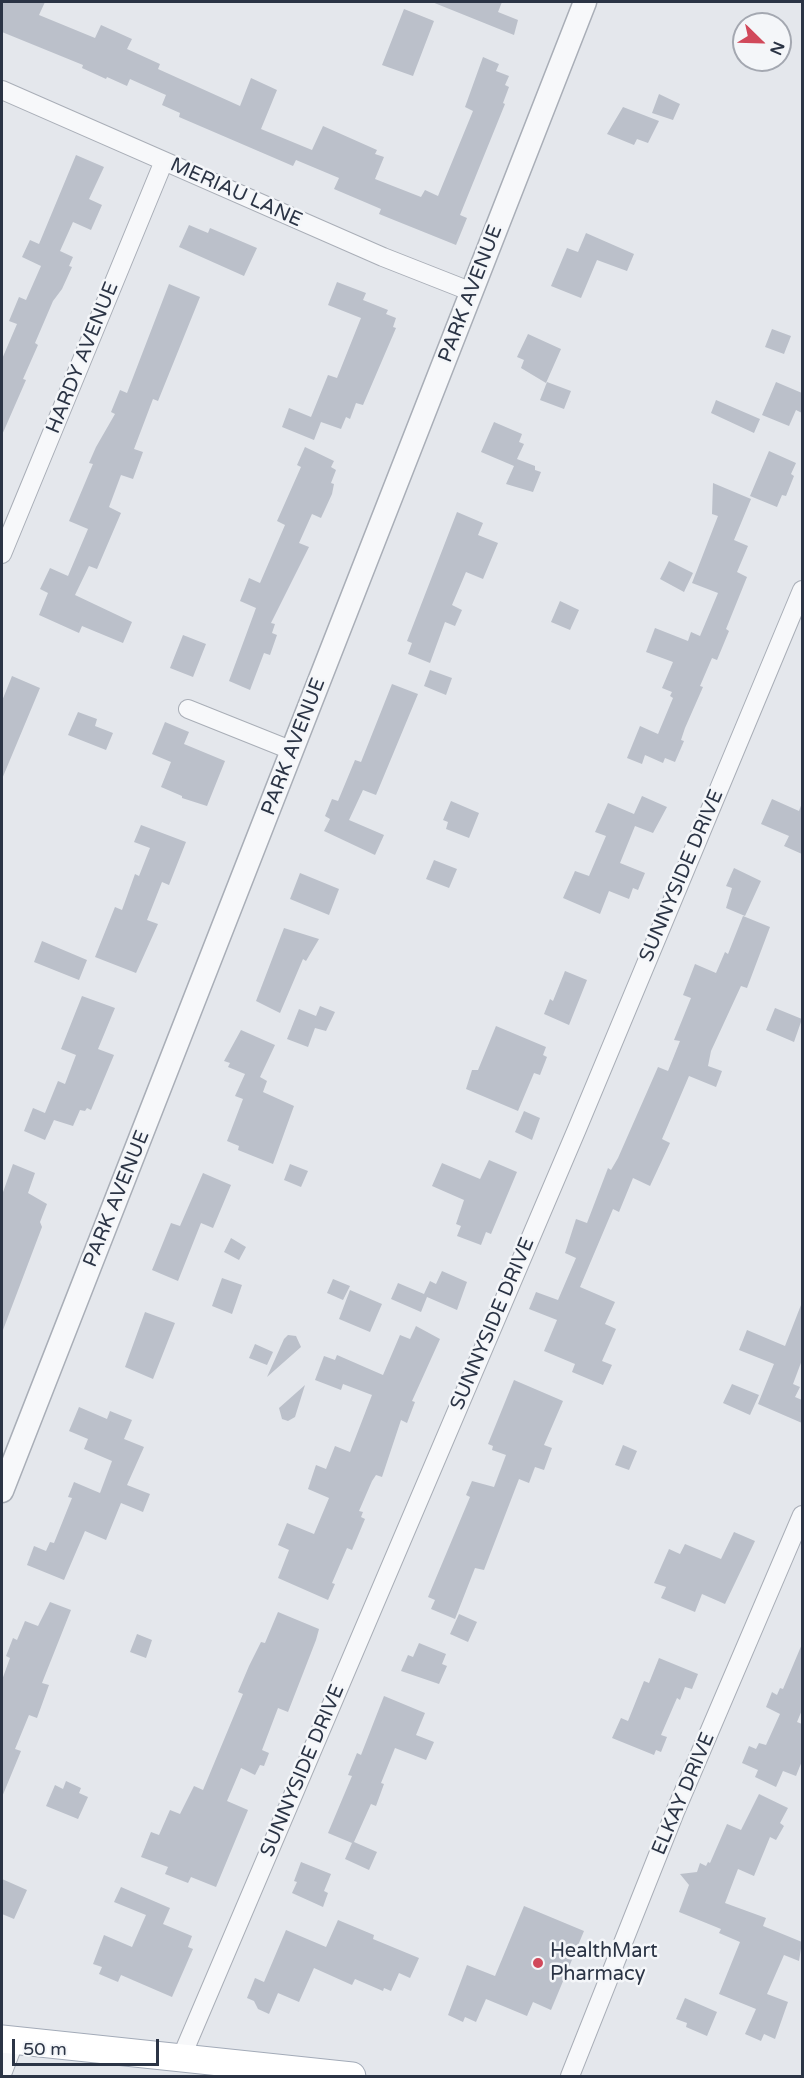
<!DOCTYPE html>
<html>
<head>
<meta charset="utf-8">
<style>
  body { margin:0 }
  #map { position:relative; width:804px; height:2078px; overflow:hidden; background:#e4e7ec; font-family:"Varela Round",sans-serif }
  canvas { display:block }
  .frame { position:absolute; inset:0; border:3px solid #2b3445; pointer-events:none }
  .north { position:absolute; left:732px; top:12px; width:60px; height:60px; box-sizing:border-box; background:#f4f6f9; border:2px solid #a4a8b1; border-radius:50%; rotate:113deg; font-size:16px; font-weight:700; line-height:24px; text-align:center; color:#2b3445 }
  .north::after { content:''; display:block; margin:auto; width:21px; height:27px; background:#d1495b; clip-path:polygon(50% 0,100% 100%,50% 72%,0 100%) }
  .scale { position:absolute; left:12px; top:2039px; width:147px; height:27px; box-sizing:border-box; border:3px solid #2b3445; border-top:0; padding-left:8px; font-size:18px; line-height:21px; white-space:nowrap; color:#2b3445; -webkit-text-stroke:4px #f4f6f9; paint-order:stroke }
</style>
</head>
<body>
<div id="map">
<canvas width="804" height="2078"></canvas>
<div class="frame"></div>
<div class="north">N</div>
<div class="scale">50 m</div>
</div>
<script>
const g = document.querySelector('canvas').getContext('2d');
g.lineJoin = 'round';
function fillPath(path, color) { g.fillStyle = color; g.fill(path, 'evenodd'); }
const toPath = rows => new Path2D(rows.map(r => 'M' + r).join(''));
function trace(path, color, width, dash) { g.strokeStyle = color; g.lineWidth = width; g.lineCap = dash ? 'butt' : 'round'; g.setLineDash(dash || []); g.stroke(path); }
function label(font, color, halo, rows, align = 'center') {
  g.font = font + ' "Varela Round",sans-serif'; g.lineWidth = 5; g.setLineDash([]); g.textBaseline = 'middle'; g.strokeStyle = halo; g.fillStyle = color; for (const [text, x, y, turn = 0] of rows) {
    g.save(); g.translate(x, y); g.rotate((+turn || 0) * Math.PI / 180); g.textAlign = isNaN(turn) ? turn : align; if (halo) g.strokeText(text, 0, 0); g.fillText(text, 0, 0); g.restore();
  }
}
fillPath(toPath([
  [2,2,45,2,39,15,95,38,101,25,132,39,127,49,160,64,158,69,240,106,251,78,277,90,261,129,312,150,323,126,377,150,375,154,384,157,375,179,421,197,425,190,438,196,473,111,465,107,483,57,499,64,496,71,509,76,505,85,509,87,503,103,505,104,460,215,467,218,456,245,379,214,381,209,334,189,339,178,296,160,293,166,179,117,180,113,162,105,166,95,130,79,127,86,107,77,106,79,82,68,83,65,2,32],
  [432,2,502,2,498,12,518,20,514,35],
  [404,9,434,21,413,76,382,65],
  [659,94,680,104,673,120,652,113],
  [623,107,659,121,648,143,637,139,634,145,607,134],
  [76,155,104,167,89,199,102,205,91,230,73,222,60,251,73,257,69,266,72,267,62,289,53,301,35,343,38,345,23,379,26,380,2,435,2,359,17,324,9,321,19,297,26,300,41,266,22,257,30,240,39,244],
  [189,225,208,233,210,228,257,248,244,276,179,247],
  [586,233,634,254,627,271,597,260,581,298,551,286,567,248,578,252],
  [337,282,366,293,363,300,388,310,386,314,396,318,393,327,396,328,363,405,356,403,350,419,346,417,341,429,321,422,314,440,282,427,289,408,311,417,328,375,337,378,361,318,328,305],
  [169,284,200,297,158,401,153,399,134,449,143,452,133,479,121,475,109,507,121,513,97,569,89,566,75,595,132,622,123,643,82,626,79,633,39,615,48,593,40,589,50,568,68,576,88,529,69,521,93,464,89,463,96,447,115,414,111,412,120,390,127,393],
  [772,329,791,336,784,354,765,347],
  [528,334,561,349,546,383,521,368,524,360,517,357],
  [547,382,571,391,564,409,540,400],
  [776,382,802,393,802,413,796,410,789,426,762,415],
  [716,400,760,419,754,433,711,413],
  [494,422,522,434,519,442,524,444,517,459,535,466,535,470,541,472,533,492,506,484,514,466,481,452],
  [305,447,334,461,331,467,336,470,331,483,334,484,332,494,321,518,312,514,299,543,309,547,271,623,275,624,272,633,277,635,270,655,264,653,250,690,229,681,256,608,240,601,249,578,260,583,285,525,277,521,301,467,297,465],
  [769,451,796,463,791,474,794,476,786,496,782,495,777,507,750,496],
  [713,483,751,499,734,540,748,546,737,572,747,577,726,629,729,631,717,660,712,658,700,686,703,687,685,728,681,740,684,741,675,762,665,758,663,763,645,755,642,764,627,758,640,726,658,734,673,698,670,696,672,692,662,688,673,662,646,652,655,628,688,641,691,632,700,636,718,593,692,583,718,516,712,514],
  [457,512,483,523,478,535,498,543,483,579,466,572,452,605,462,610,455,626,445,622,430,663,408,654,412,643,407,641],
  [669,561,693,573,684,592,660,579],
  [560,601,579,610,570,630,551,622],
  [183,635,206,644,193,677,170,668],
  [430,670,452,678,446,695,424,686],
  [12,676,40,688,2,779,2,701],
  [392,684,418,694,376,795,363,790,349,820,384,835,375,855,324,831,330,819,325,816,332,799,338,801,355,760,361,762],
  [78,712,97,719,95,726,113,733,106,750,68,735],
  [165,722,189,732,184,744,225,761,207,806,182,798,182,796,161,787,171,762,152,754],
  [642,796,667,807,653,833,635,826,620,863,645,873,638,890,633,888,629,899,609,891,600,914,563,898,575,871,589,876,606,836,595,832,608,803,634,814],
  [772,799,799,811,802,803,802,854,784,846,789,836,761,824],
  [451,801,479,813,469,838,446,829,448,822,443,820],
  [141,825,186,842,169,885,162,882,147,920,158,924,136,973,95,957,115,907,122,910,135,874,139,876,150,848,134,842],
  [434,860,457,869,449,888,426,879],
  [734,868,761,881,745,916,726,908,732,888,726,886],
  [300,873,339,889,329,915,290,899],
  [743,916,770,927,747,988,741,986,711,1051,708,1066,722,1071,716,1087,689,1076,662,1139,670,1143,650,1186,633,1178,619,1212,613,1209,580,1287,615,1302,605,1324,616,1329,602,1361,612,1365,603,1385,572,1372,575,1364,544,1351,557,1320,529,1309,536,1292,558,1300,576,1258,565,1253,576,1219,587,1223,608,1168,611,1170,618,1158,658,1067,668,1071,680,1041,674,1040,691,998,683,995,695,964,716,973,725,952,728,954],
  [284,928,319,939,306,961,303,959,280,1013,256,1001],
  [42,941,87,960,79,980,34,962],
  [565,971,587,980,569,1025,544,1014,550,999,553,1001],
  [82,996,115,1008,98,1049,114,1055,91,1110,87,1108,85,1111,80,1110,73,1126,54,1120,45,1140,24,1131,33,1108,45,1113,58,1081,65,1084,76,1055,61,1049],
  [320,1006,335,1012,326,1031,315,1028,308,1047,287,1039,299,1009,316,1016],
  [775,1008,802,1019,794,1042,766,1030],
  [496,1026,546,1047,543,1055,547,1057,540,1075,534,1073,518,1111,466,1089,472,1070,478,1070],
  [241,1030,275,1045,260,1077,267,1081,263,1092,294,1106,273,1164,238,1150,239,1146,227,1141,243,1099,235,1096,245,1074,228,1067,230,1063,224,1061],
  [524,1111,540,1118,532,1140,515,1132],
  [489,1160,517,1172,491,1234,486,1232,481,1245,457,1236,461,1226,456,1224,464,1200,432,1186,442,1163,480,1179],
  [13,1164,35,1173,28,1193,47,1204,40,1222,42,1227,3,1330,2,1195],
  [290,1164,308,1171,301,1187,284,1180],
  [203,1173,231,1185,213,1228,201,1223,178,1281,152,1270,171,1223,180,1226],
  [231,1238,246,1247,239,1260,224,1252],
  [442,1271,467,1282,457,1310,427,1297,421,1312,391,1299,398,1283,424,1294,430,1281,436,1284],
  [222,1278,242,1285,232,1314,212,1306],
  [333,1279,350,1286,343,1300,327,1293],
  [350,1290,382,1304,370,1332,339,1319],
  [801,1305,802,1360,793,1384,800,1387,795,1397,802,1400,802,1423,758,1404,774,1364,739,1350,747,1330,785,1346],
  [145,1312,175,1323,153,1379,125,1367],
  [416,1326,440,1339,412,1401,415,1402,407,1423,401,1420,382,1477,376,1475,372,1481,359,1511,363,1512,361,1517,365,1519,352,1550,347,1548,332,1583,335,1584,328,1600,278,1578,289,1550,278,1545,287,1523,314,1534,329,1498,308,1489,316,1465,326,1469,335,1446,350,1452,372,1395,343,1384,341,1390,315,1380,324,1356,335,1360,337,1355,383,1375,400,1335,410,1339],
  [288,1335,296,1336,301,1347,267,1377,284,1339],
  [255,1344,273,1352,267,1365,249,1358],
  [514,1380,563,1401,544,1445,552,1448,544,1470,535,1467,529,1483,519,1479,484,1570,475,1568,455,1619,431,1609,435,1600,428,1597,470,1497,466,1495,472,1481,494,1487,506,1455,492,1450,493,1446,488,1444],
  [732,1384,759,1395,750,1415,723,1403],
  [305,1385,295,1417,288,1421,282,1419,279,1408],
  [79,1407,107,1419,110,1411,132,1420,124,1439,144,1447,127,1485,150,1494,143,1512,121,1503,106,1540,85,1531,64,1580,27,1565,34,1546,46,1551,50,1542,54,1543,72,1498,68,1497,74,1482,100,1493,112,1461,84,1449,88,1439,69,1431],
  [623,1445,637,1451,629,1470,615,1465],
  [734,1532,755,1541,725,1604,702,1594,695,1612,661,1598,666,1587,654,1583,669,1549,680,1554,685,1544,721,1559],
  [50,1602,71,1610,42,1683,49,1685,37,1718,29,1715,15,1749,21,1751,2,1797,2,1680,10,1658,6,1656,13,1638,17,1640,25,1621,38,1626],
  [278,1612,319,1629,316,1640,288,1712,278,1708,262,1750,269,1753,264,1766,260,1765,255,1775,241,1768,227,1801,248,1810,216,1887,191,1877,188,1883,165,1874,168,1867,141,1857,151,1832,159,1835,170,1810,180,1814,194,1786,203,1790,243,1694,238,1692,249,1666,261,1642,265,1643],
  [459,1614,477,1622,468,1642,450,1634],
  [137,1634,152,1640,146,1658,130,1652],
  [419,1643,446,1654,442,1664,447,1666,439,1684,401,1671,408,1655,413,1657],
  [802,1644,802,1710,797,1722,802,1724,802,1761,796,1776,783,1771,776,1787,755,1777,758,1770,742,1763,749,1746,756,1749,759,1743,766,1745,780,1714,766,1707,772,1692,777,1695,780,1688,783,1689],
  [659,1658,698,1674,692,1689,685,1687,680,1700,677,1698,661,1735,667,1737,661,1752,656,1750,654,1755,612,1738,621,1718,628,1721,644,1681,649,1683],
  [384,1696,425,1713,416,1735,434,1742,426,1760,395,1748,381,1783,384,1784,376,1806,371,1804,354,1842,377,1852,369,1870,345,1859,352,1843,328,1833,352,1776,348,1775,357,1753,361,1755],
  [66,1781,81,1788,79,1793,88,1797,78,1819,46,1806,55,1785,63,1789],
  [759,1794,788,1808,780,1823,784,1826,776,1840,770,1837,754,1876,738,1869,725,1903,766,1918,763,1926,802,1942,799,1961,784,1955,767,1994,788,2002,775,2039,764,2034,761,2041,745,2034,756,2009,719,1994,740,1942,719,1933,721,1929,679,1912,689,1885,680,1874,697,1872,700,1863,706,1866,708,1862,710,1863,727,1824,741,1830],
  [301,1862,331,1874,324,1891,328,1893,323,1907,292,1893,297,1882,294,1881],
  [2,1879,27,1890,14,1919,2,1914],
  [121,1887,170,1908,163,1924,192,1936,188,1947,193,1949,172,1997,121,1975,118,1982,99,1974,102,1967,93,1964,104,1935,132,1947,146,1915,114,1902],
  [524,1906,584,1931,551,2010,533,2002,527,2016,486,1999,476,2022,465,2017,463,2022,448,2015,467,1965,495,1976],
  [338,1920,374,1935,373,1939,419,1958,410,1978,399,1973,391,1991,384,1988,383,1991,355,1979,352,1985,314,1968,299,2002,278,1993,269,2014,258,2009,254,2001,247,1998,255,1978,264,1982,286,1930,326,1947],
  [685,1998,717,2012,707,2036,686,2027,687,2023,676,2019]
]), '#bbc0ca');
const minor = toPath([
  [2,90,383,257,472,292],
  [2,554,164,161],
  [188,709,293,751],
  [181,2058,577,1129,802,590],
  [2,2074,15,2040],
  [570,2076,675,1812,802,1515]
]);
const tertiary = toPath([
  [2,1491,585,2]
]);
const primary = toPath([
  [2,2039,352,2076]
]);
trace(minor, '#a9aeb7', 20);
trace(tertiary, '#a9aeb7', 25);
trace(primary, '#a3abb8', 29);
trace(minor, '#f7f8fa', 18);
trace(tertiary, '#f7f8fa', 22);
trace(primary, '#fff', 27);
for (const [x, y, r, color] of [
  [538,1963,6,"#d1495b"]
]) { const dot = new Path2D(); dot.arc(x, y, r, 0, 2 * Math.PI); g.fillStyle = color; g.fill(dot); trace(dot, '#f4f6f9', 2); }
label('20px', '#2b3445', '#f4f6f9', [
  ["MERIAU LANE",236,193,24],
  ["PARK AVENUE",471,294,-69],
  ["HARDY AVENUE",83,358,-68],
  ["PARK AVENUE",294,747,-69],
  ["SUNNYSIDE DRIVE",682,876,-67],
  ["PARK AVENUE",117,1199,-68],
  ["SUNNYSIDE DRIVE",493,1324,-67],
  ["SUNNYSIDE DRIVE",303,1771,-67],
  ["ELKAY DRIVE",684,1794,-67]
]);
label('20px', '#2b3445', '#f4f6f9', [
  ["HealthMart",550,1952],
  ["Pharmacy",550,1975]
], 'left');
</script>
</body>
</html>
